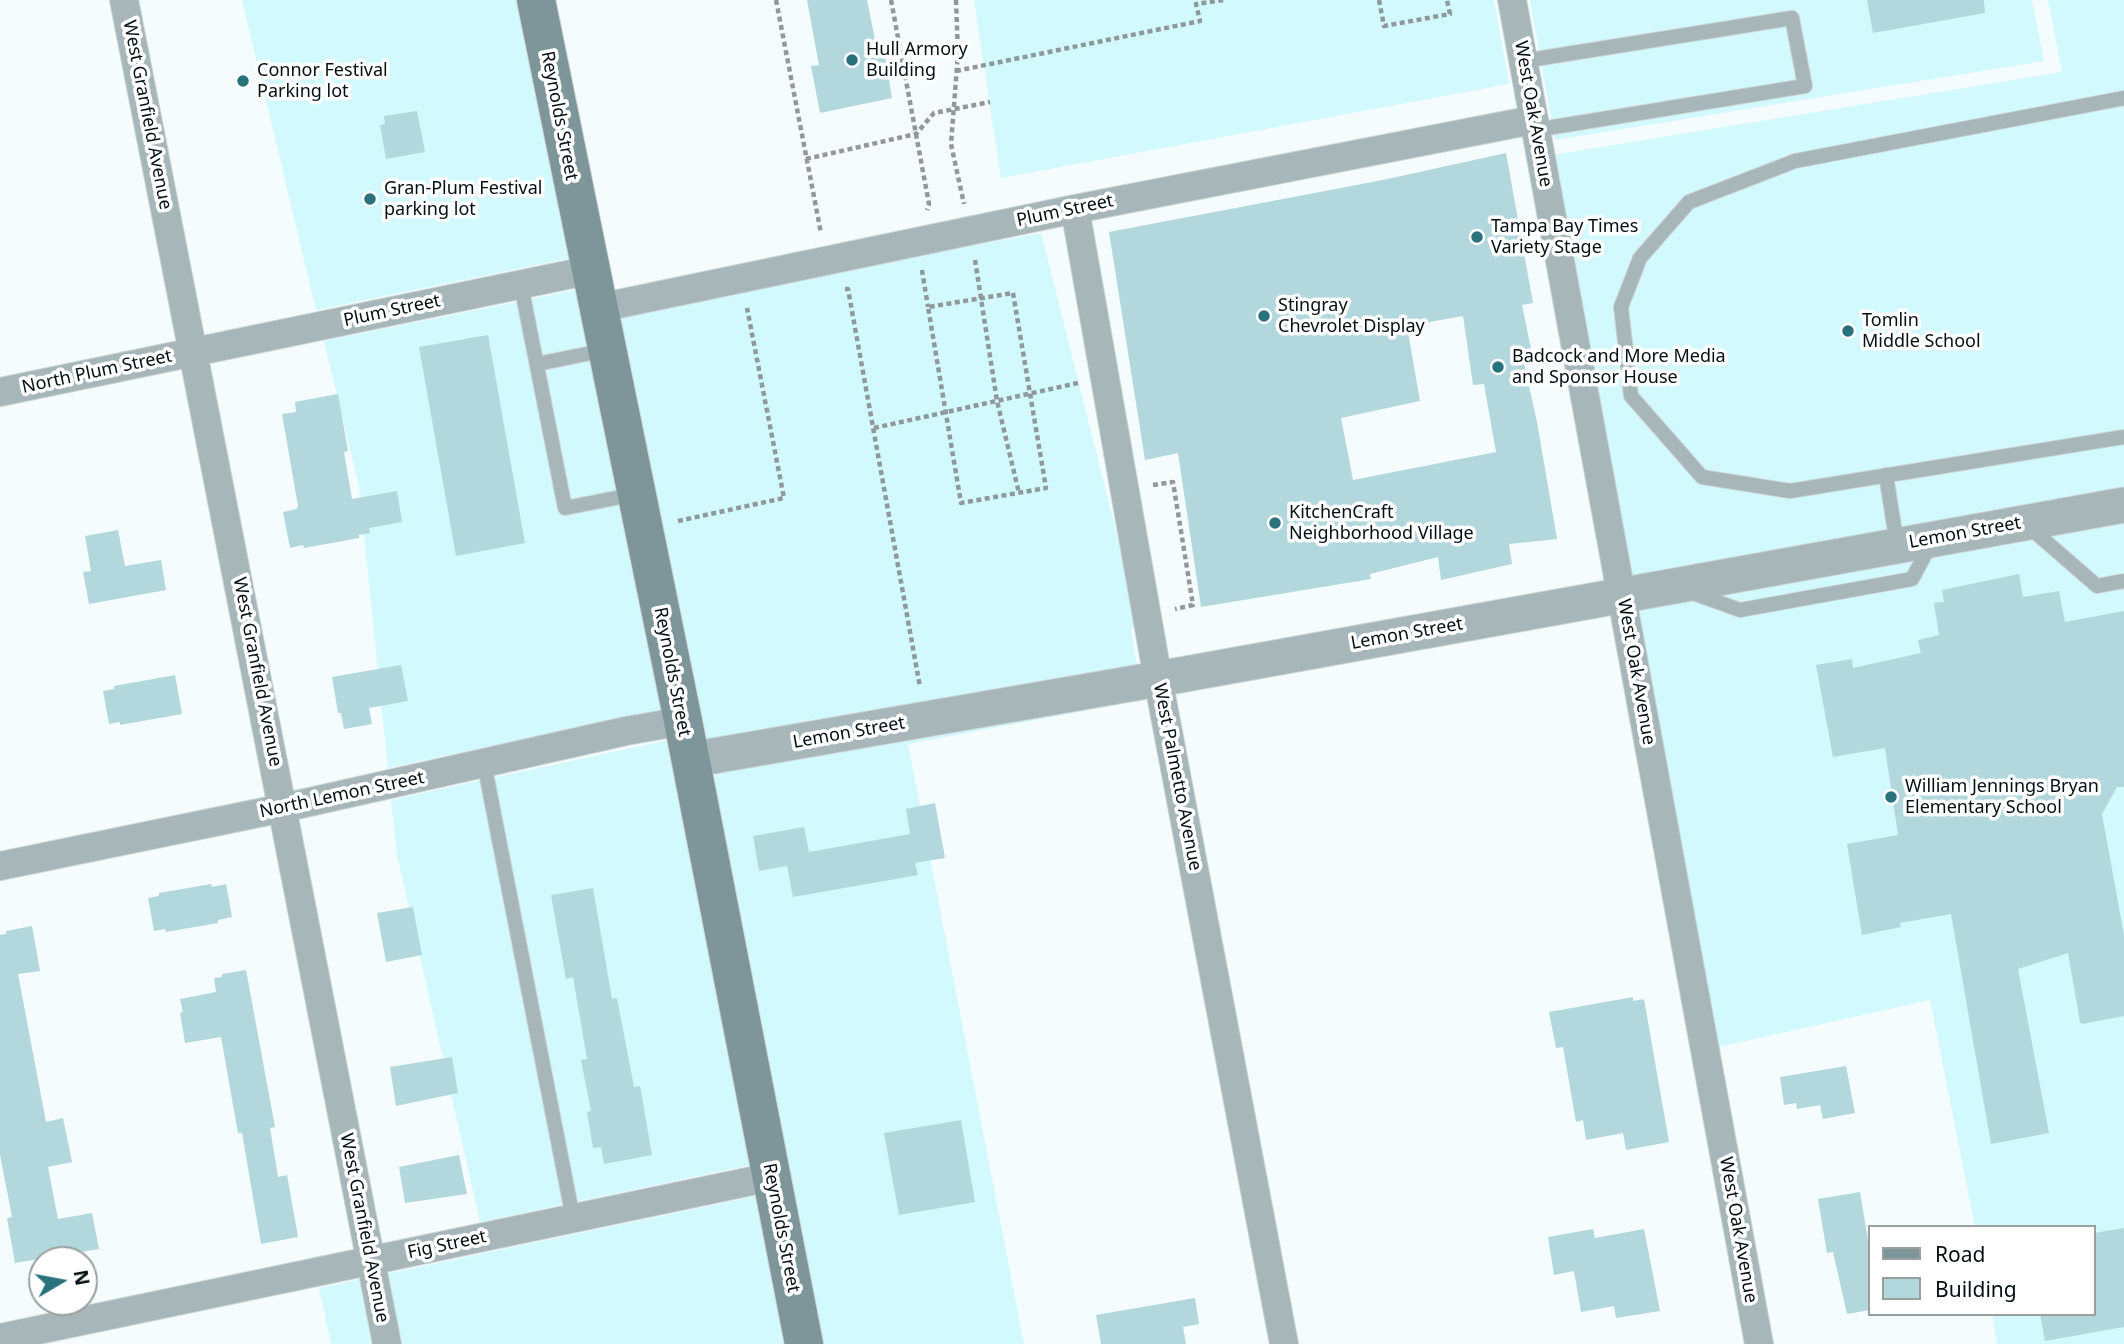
<!DOCTYPE html>
<html>
<head>
<meta charset="utf-8">
<style>
  body { margin:0 }
  #map { position:relative; width:2124px; height:1344px; overflow:hidden; background:#f4fcfd; font-family:"Noto Sans",sans-serif }
  canvas { display:block }
  .legend { position:absolute; left:1868px; top:1225px; width:228px; height:91px; box-sizing:border-box; background:#fff; border:2px solid #9a9fa0; margin:0; padding:9px 12px; list-style:none; font-size:21px; color:#030f11 }
  .legend li { display:flex; align-items:center; gap:14px; height:35px }
  .legend b { width:35px; border:2px solid #9a9fa0 }
  .north { position:absolute; left:28px; top:1246px; width:70px; height:70px; box-sizing:border-box; background:#fff; border:2px solid #9a9fa0; border-radius:50%; rotate:80deg; font-size:19px; font-weight:700; line-height:28px; text-align:center; color:#030f11 }
  .north::after { content:''; display:block; margin:auto; width:24px; height:32px; background:#29727b; clip-path:polygon(50% 0,100% 100%,50% 72%,0 100%) }
</style>
</head>
<body>
<div id="map">
<canvas width="2124" height="1344"></canvas>
<ul class="legend">
<li><b style="height:9px;background:#7e969a"></b>Road</li>
<li><b style="height:19px;background:#b2d8dd"></b>Building</li>
</ul>
<div class="north">N</div>
</div>
<script>
const g = document.querySelector('canvas').getContext('2d');
g.lineJoin = 'round';
function fillPath(path, color) { g.fillStyle = color; g.fill(path, 'evenodd'); }
const toPath = rows => new Path2D(rows.map(r => 'M' + r).join(''));
function trace(path, color, width, dash) { g.strokeStyle = color; g.lineWidth = width; g.lineCap = dash ? 'butt' : 'round'; g.setLineDash(dash || []); g.stroke(path); }
function label(font, color, halo, rows, align = 'center') {
  g.font = font + ' "Noto Sans",sans-serif'; g.lineWidth = 7; g.setLineDash([]); g.textBaseline = 'middle'; g.strokeStyle = halo; g.fillStyle = color; for (const [text, x, y, turn = 0] of rows) {
    g.save(); g.translate(x, y); g.rotate((+turn || 0) * Math.PI / 180); g.textAlign = isNaN(turn) ? turn : align; if (halo) g.strokeText(text, 0, 0); g.fillText(text, 0, 0); g.restore();
  }
}
fillPath(toPath([
  [242,0,517,0,570,258,316,310],
  [974,0,1494,0,1509,84,1001,178],
  [1530,0,2032,0,2044,61,1555,140],
  [2048,0,2124,0,2124,1344,1997,1344,1992,1314,2094,1314,2094,1227,1975,1227,1930,1000,1705,1050,1540,157,2062,72],
  [1041,233,1140,627,1131,629,1137,667,705,741,618,312],
  [576,290,662,709,388,768,359,486,324,341],
  [1143,698,1143,700,908,744,1024,1344,822,1344,711,772],
  [668,740,750,1165,480,1222,397,855,391,800],
  [757,1196,786,1344,331,1344,319,1288]
]), '#d2f9fe');
fillPath(toPath([
  [807,0,867,0,878,55,885,54,892,98,820,113,811,66,819,65],
  [1867,0,1984,0,1985,13,1873,33],
  [417,111,425,152,386,159,380,125,385,124,384,116],
  [1506,153,1533,303,1522,305,1531,349,1521,350,1537,422,1557,539,1509,544,1512,564,1441,580,1438,557,1370,574,1371,579,1201,607,1178,453,1145,460,1109,232,1383,180],
  [1463,316,1473,385,1484,384,1496,452,1353,480,1341,418,1420,401,1407,326],
  [488,335,525,543,456,556,419,347],
  [338,394,348,451,344,452,352,499,397,491,402,522,369,528,370,533,359,535,359,538,304,548,303,545,290,548,283,512,297,509,298,506,282,414,296,412,295,402],
  [118,530,125,566,161,560,166,590,89,604,83,572,91,571,85,536],
  [2019,574,2023,597,2059,591,2065,622,2124,611,2124,787,2117,787,2102,814,2124,935,2124,1016,2082,1024,2080,1022,2068,953,2018,969,2049,1133,1991,1144,1951,914,1900,923,1901,927,1862,935,1847,844,1898,835,1885,748,1833,757,1816,665,1852,659,1853,668,1921,653,1918,640,1939,635,1934,603,1944,602,1942,590],
  [401,665,408,701,369,708,372,724,344,729,341,713,338,713,332,677],
  [175,675,182,714,120,725,120,722,109,724,103,691,114,689,114,686],
  [935,803,945,858,915,863,918,875,793,897,787,866,759,871,753,836,804,827,809,852,910,834,906,809],
  [211,884,212,887,226,884,232,917,218,920,218,923,166,932,165,929,154,931,148,898,159,896,159,893],
  [593,888,612,999,617,998,634,1087,640,1086,652,1155,604,1164,601,1147,593,1148,587,1112,591,1111,581,1060,587,1059,573,977,566,979,551,895],
  [413,907,422,955,386,962,377,913],
  [32,926,40,971,18,974,46,1122,63,1118,72,1162,48,1167,58,1219,92,1213,99,1249,15,1263,7,1218,12,1217,0,1155,0,935,6,934,6,931],
  [246,970,275,1127,270,1128,278,1177,287,1175,298,1237,261,1244,242,1133,238,1133,221,1037,185,1043,180,1013,183,1012,180,999,216,992,214,978,222,977,222,974],
  [1633,997,1633,1001,1644,999,1669,1142,1626,1150,1623,1133,1586,1140,1583,1120,1576,1122,1563,1047,1556,1048,1549,1012],
  [452,1057,458,1093,396,1106,390,1067],
  [1846,1066,1855,1113,1823,1119,1820,1105,1797,1109,1796,1103,1784,1105,1780,1077],
  [961,1120,975,1202,899,1215,884,1133],
  [459,1155,467,1194,405,1203,399,1167],
  [1860,1192,1870,1252,1870,1310,1847,1314,1833,1252,1827,1253,1818,1199],
  [2124,1228,2124,1327,2045,1341,2040,1314,2094,1314,2094,1233],
  [1593,1229,1595,1238,1644,1229,1660,1311,1616,1318,1614,1306,1581,1312,1574,1271,1554,1275,1548,1237],
  [1195,1298,1199,1324,1183,1327,1186,1344,1101,1344,1096,1315]
]), '#b2d8dd');
const service = toPath([
  [1523,61,1792,18,1805,86,1535,130],
  [2124,98,1795,161,1689,202,1640,258,1621,307,1631,396,1702,477,1790,491,2124,437],
  [521,285,565,508,636,494],
  [537,364,606,350],
  [1886,475,1897,545],
  [2028,526,2097,586,2124,581],
  [1690,592,1740,610,1912,579,1932,542],
  [484,763,573,1218]
]);
const minor = toPath([
  [124,0,387,1344],
  [1512,0,1759,1344],
  [1075,209,1158,679,1284,1344],
  [599,308,1075,209,1533,120],
  [0,392,591,270],
  [0,866,283,808,626,731,683,721],
  [0,1338,771,1177]
]);
const tertiary = toPath([
  [690,760,1158,679,2124,505]
]);
const secondary = toPath([
  [536,0,683,721,804,1344]
]);
trace(service, '#cdd6d7', 16);
trace(minor, '#cdd6d7', 30);
trace(tertiary, '#cdd6d7', 37);
trace(secondary, '#cdd6d7', 40);
trace(toPath([
  [776,0,821,233],
  [891,0,929,204,927,210],
  [956,0,958,54,951,144,964,204],
  [1379,0,1384,26,1450,14,1447,0],
  [956,71,1200,21,1196,4,1224,0],
  [806,159,916,134,934,113,990,102],
  [975,260,997,401,1019,493],
  [922,270,928,307],
  [845,289,848,289,920,687],
  [1013,293,1046,488,961,503,928,307,1013,293],
  [874,428,1078,383],
  [1153,485,1173,482,1193,605,1175,609],
  [678,521,784,498,747,308]
]), '#8f999a', 4.5, [5, 3.5]);
trace(service, '#a7b7b9', 14);
trace(minor, '#a7b7b9', 28);
trace(tertiary, '#a7b7b9', 35);
trace(secondary, '#7e969a', 38);
for (const [x, y, r, color] of [
  [852,60,7,"#29727b"],
  [243,81,7,"#29727b"],
  [370,199,7,"#29727b"],
  [1477,237,7,"#29727b"],
  [1264,316,7,"#29727b"],
  [1848,331,7,"#29727b"],
  [1498,367,7,"#29727b"],
  [1275,523,7,"#29727b"],
  [1891,797,7,"#29727b"]
]) { const dot = new Path2D(); dot.arc(x, y, r, 0, 2 * Math.PI); g.fillStyle = color; g.fill(dot); trace(dot, '#fff', 2.5); }
label('18px', '#030f11', '#fff', [
  ["Hull Armory",866,50],
  ["Building",866,71],
  ["Connor Festival",257,71],
  ["Parking lot",257,92],
  ["Gran-Plum Festival",384,189],
  ["parking lot",384,210],
  ["Tampa Bay Times",1491,227],
  ["Variety Stage",1491,248],
  ["Stingray",1278,306],
  ["Chevrolet Display",1278,327],
  ["Tomlin",1862,321],
  ["Middle School",1862,342],
  ["Badcock and More Media",1512,357],
  ["and Sponsor House",1512,378],
  ["KitchenCraft",1289,513],
  ["Neighborhood Village",1289,534],
  ["William Jennings Bryan",1905,787],
  ["Elementary School",1905,808]
], 'left');
label('18px', '#030f11', '#fff', [
  ["West Oak Avenue",1533,114,80],
  ["West Granfield Avenue",147,115,79],
  ["Reynolds Street",559,116,79],
  ["Plum Street",1065,211,-12],
  ["Plum Street",392,311,-12],
  ["North Plum Street",97,372,-12],
  ["Lemon Street",1965,533,-10],
  ["Lemon Street",1407,634,-10],
  ["West Granfield Avenue",257,672,79],
  ["Reynolds Street",672,672,79],
  ["West Oak Avenue",1636,672,80],
  ["Lemon Street",849,733,-10],
  ["West Palmetto Avenue",1177,777,79],
  ["North Lemon Street",342,795,-12],
  ["West Granfield Avenue",364,1228,79],
  ["Reynolds Street",781,1228,79],
  ["West Oak Avenue",1738,1230,80],
  ["Fig Street",447,1245,-12]
]);
</script>
</body>
</html>
